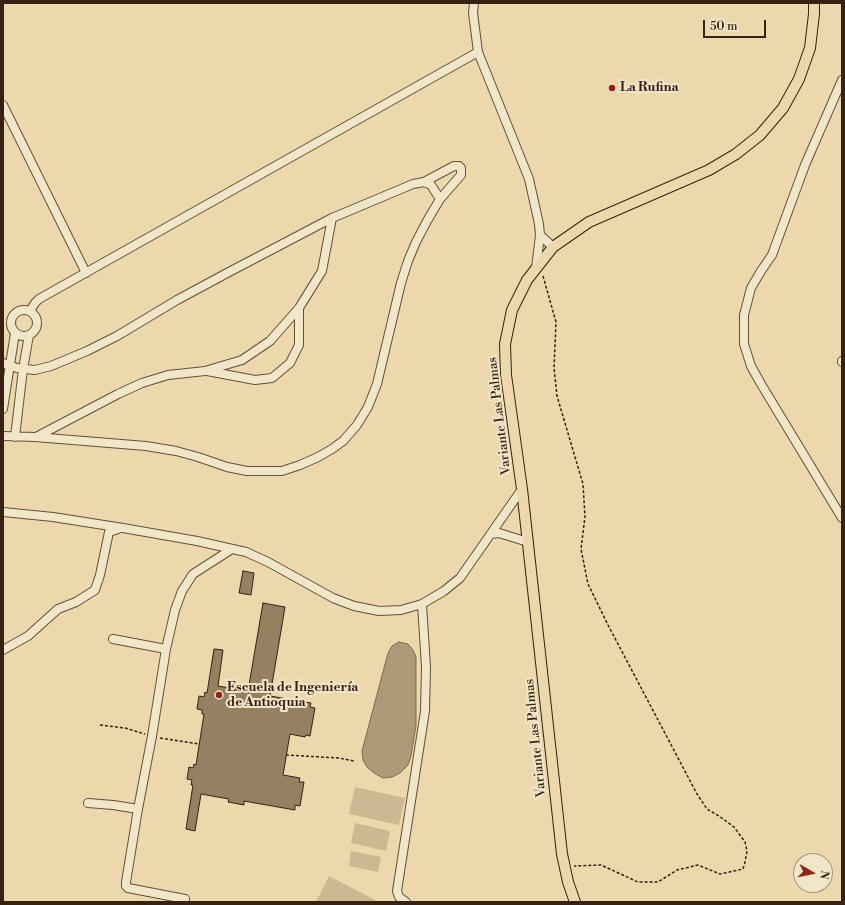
<!DOCTYPE html>
<html>
<head>
<meta charset="utf-8">
<style>
  body { margin:0 }
  #map { position:relative; width:845px; height:905px; overflow:hidden; background:#ebd8ac; font-family:"Libre Bodoni",serif }
  canvas { display:block }
  .frame { position:absolute; inset:0; border:4px solid #372112; pointer-events:none }
  .north { position:absolute; left:793px; top:853px; width:40px; height:40px; box-sizing:border-box; background:#f2e6c9; border:1px solid #a79780; border-radius:50%; rotate:99deg; font-size:11px; font-weight:700; line-height:16px; text-align:center; color:#372112 }
  .north::after { content:''; display:block; margin:auto; width:14px; height:18px; background:#8f2418; clip-path:polygon(50% 0,100% 100%,50% 72%,0 100%) }
  .scale { position:absolute; left:703px; top:20px; width:63px; height:18px; box-sizing:border-box; border:2px solid #372112; border-top:0; padding-left:5px; font-size:12px; line-height:14px; white-space:nowrap; color:#372112; -webkit-text-stroke:3px #f2e6c9; paint-order:stroke }
</style>
</head>
<body>
<div id="map">
<canvas width="845" height="905"></canvas>
<div class="frame"></div>
<div class="north">N</div>
<div class="scale">50 m</div>
</div>
<script>
const g = document.querySelector('canvas').getContext('2d');
g.lineJoin = 'round';
function fillPath(path, color) { g.fillStyle = color; g.fill(path, 'evenodd'); }
const toPath = rows => new Path2D(rows.map(r => 'M' + r).join(''));
function trace(path, color, width, dash) { g.strokeStyle = color; g.lineWidth = width; g.lineCap = dash ? 'butt' : 'round'; g.setLineDash(dash || []); g.stroke(path); }
function label(font, color, halo, rows, align = 'center') {
  g.font = font + ' "Libre Bodoni",serif'; g.lineWidth = 4; g.setLineDash([]); g.textBaseline = 'middle'; g.strokeStyle = halo; g.fillStyle = color; for (const [text, x, y, turn = 0] of rows) {
    g.save(); g.translate(x, y); g.rotate((+turn || 0) * Math.PI / 180); g.textAlign = isNaN(turn) ? turn : align; if (halo) g.strokeText(text, 0, 0); g.fillText(text, 0, 0); g.restore();
  }
}
fillPath(toPath([
  [355,787,405,798,399,825,349,814],
  [355,823,390,831,386,851,351,843],
  [351,851,381,857,378,872,349,866],
  [329,876,379,902,316,902]
]), '#ccb992');
const water = toPath([
  [399,642,408,644,413,650,416,657,416,726,411,756,408,765,400,773,392,777,383,778,374,773,367,767,363,760,362,751,388,653,392,646,399,642]
]);
fillPath(water, '#ae9a78');
trace(water, '#7e6a4f', 1);
const building = toPath([
  [243,571,254,573,251,595,239,593,243,571],
  [263,603,285,607,270,696,311,703,310,707,315,708,310,736,306,735,305,737,290,734,283,775,300,778,299,782,304,782,300,806,295,805,295,810,244,801,244,805,228,802,229,799,201,794,195,831,186,829,193,785,191,785,192,780,187,779,189,767,193,768,194,764,196,765,204,714,202,714,202,710,197,709,199,696,204,697,205,692,207,693,214,649,223,650,218,686,248,691,263,603]
]);
fillPath(building, '#958062');
trace(building, '#372112', 1);
const minor = toPath([
  [474,3,473,13,478,52,529,179,539,224,540,235,536,268],
  [842,80,805,165,772,255,761,271,751,288,744,315,744,344,751,366,761,384,842,518],
  [3,105,86,273],
  [424,182,431,185,440,199],
  [540,235,553,247],
  '11 323a13 13 0 1 1 26 0a13 13 0 1 1-26 0Z',
  [30,311,35,303,39,299,478,52],
  [842,361,842,362],
  [3,363,17,368,35,370,51,366,87,351,117,336,177,300,229,272,332,218,413,184,424,182,454,166,459,166,461,168,461,175,440,199,427,221,416,242,408,261,401,283,377,384,368,407,357,425,343,441,332,449,318,457,300,465,282,471,247,471,227,467,198,457,176,451,146,446,35,437,3,436],
  [207,371,255,380,272,378,290,363,299,345,299,308],
  [3,409,15,333],
  [15,437,23,369,29,335],
  [36,437,118,394,142,383,168,375,205,371,242,360,270,341,299,308,322,271,332,218],
  [3,512,53,517,123,528,197,541,246,552,268,562,333,598,354,606,379,611,401,610,422,604,444,591,460,578,522,489],
  [491,534,499,533,528,542],
  [113,639,166,649],
  [3,650,28,636,58,609,76,602,95,590,100,575,109,532,118,529],
  [88,803,113,805,138,809],
  [185,899,128,888,126,886,126,882,138,809,152,736,166,649,175,610,182,591,193,574,232,549],
  [406,902,399,897,397,891,425,711,426,667,422,604]
]);
const major = toPath([
  [575,902,568,882,562,854,522,489,506,375,505,344,512,310,527,280,553,247,589,222,709,170,736,154,760,135,783,108,799,79,810,48,814,14,814,3]
]);
trace(minor, '#644f38', 10);
trace(major, '#372112', 12);
trace(toPath([
  [543,276,556,322,554,368,557,396,583,484,585,517,581,549,588,584,608,625,697,794,707,809,719,816,734,827,745,842,747,851,745,862,743,869,720,874,698,865,677,870,658,882,638,882,601,865,574,866],
  [100,725,125,728,145,734],
  [160,738,200,744],
  [286,755,339,758,354,761]
]), '#372112', 1.5, [3, 2]);
trace(minor, '#f2e6c9', 8);
trace(major, '#ebd8ac', 10);
for (const [x, y, r, color] of [
  [612,88,4,"#8f2418"],
  [219,695,4,"#8f2418"]
]) { const dot = new Path2D(); dot.arc(x, y, r, 0, 2 * Math.PI); g.fillStyle = color; g.fill(dot); trace(dot, '#f2e6c9', 1.5); }
label('bold 13px', '#372112', '#f2e6c9', [
  ["La Rufina",620,88],
  ["Escuela de Ingeniería",227,688],
  ["de Antioquia",227,703]
], 'left');
label('13px', '#372112', '#f2e6c9', [
  ["Variante Las Palmas",500,416,-97],
  ["Variante Las Palmas",536,738,-96]
]);
</script>
</body>
</html>
